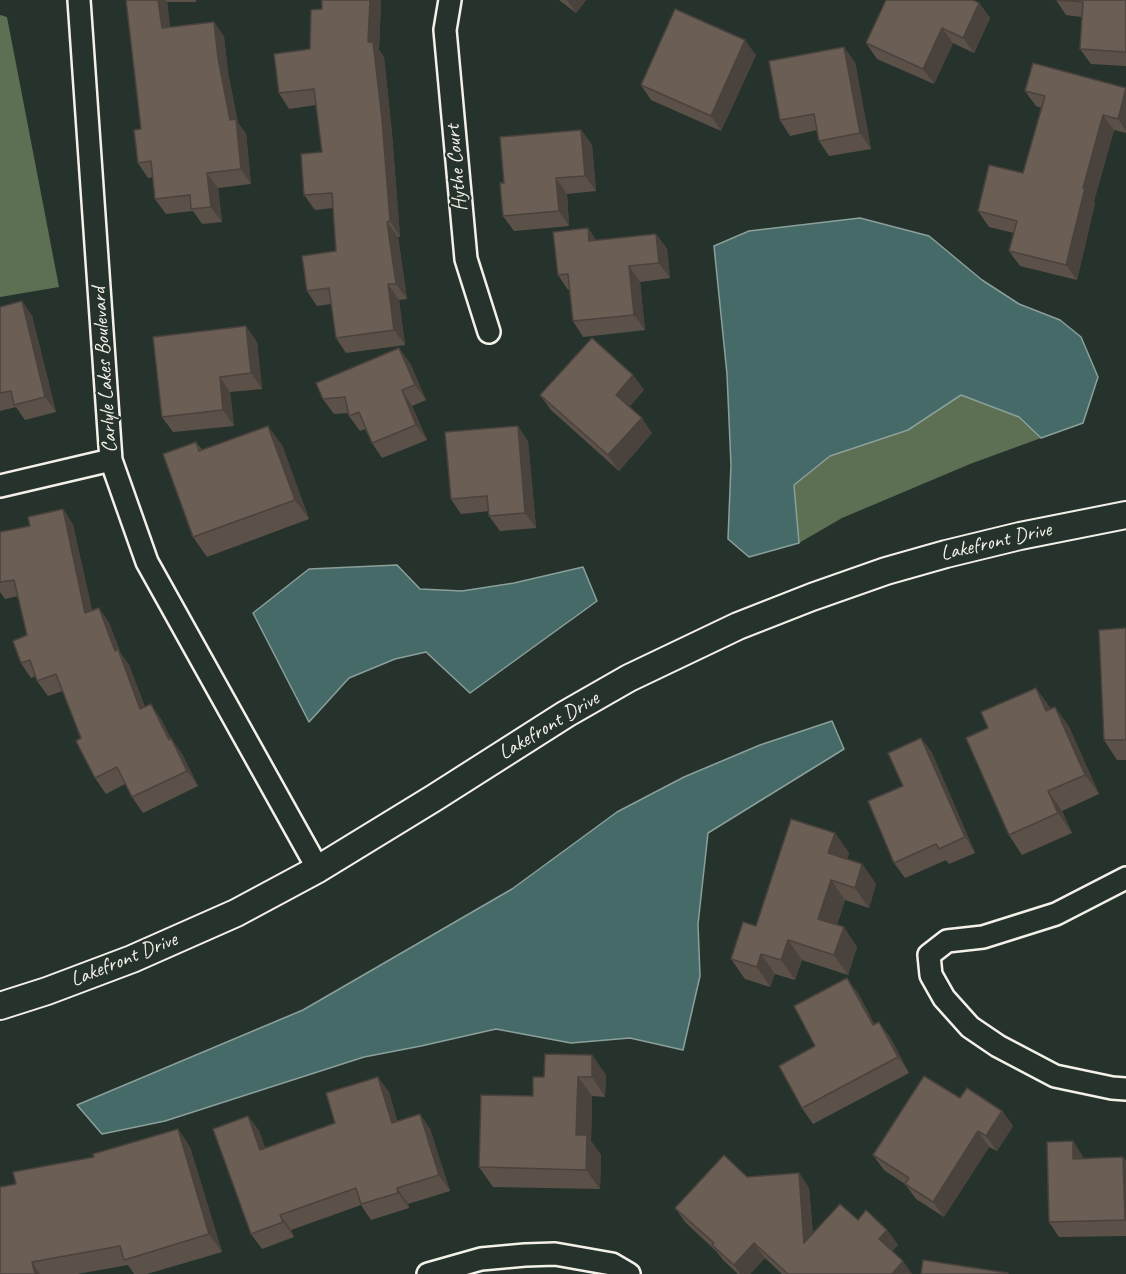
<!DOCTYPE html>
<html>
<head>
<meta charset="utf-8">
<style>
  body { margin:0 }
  canvas { display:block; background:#26332d }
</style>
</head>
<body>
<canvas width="1126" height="1274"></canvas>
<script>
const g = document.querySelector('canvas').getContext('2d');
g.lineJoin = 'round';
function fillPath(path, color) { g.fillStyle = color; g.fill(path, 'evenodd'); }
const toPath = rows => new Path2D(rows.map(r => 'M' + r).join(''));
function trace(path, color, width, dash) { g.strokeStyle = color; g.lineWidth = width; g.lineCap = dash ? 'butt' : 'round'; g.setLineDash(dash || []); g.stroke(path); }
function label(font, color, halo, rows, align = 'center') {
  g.font = font + ' Caveat,sans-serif'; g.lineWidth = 4.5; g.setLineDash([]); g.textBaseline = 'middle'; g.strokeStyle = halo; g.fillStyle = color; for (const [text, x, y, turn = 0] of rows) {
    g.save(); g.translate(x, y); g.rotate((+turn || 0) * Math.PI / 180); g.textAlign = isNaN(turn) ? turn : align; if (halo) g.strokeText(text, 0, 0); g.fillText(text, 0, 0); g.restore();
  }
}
fillPath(toPath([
  [0,15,7,17,59,287,0,297],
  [962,394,1019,417,1041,438,970,464,842,518,799,543,794,485,830,456,908,430]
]), '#5e7053');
const water = toPath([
  [860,218,929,236,982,280,1019,304,1060,320,1081,337,1098,377,1083,423,1041,438,1019,417,961,395,908,430,830,456,794,485,799,543,749,557,728,539,731,465,727,374,714,246,749,231,860,218],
  [397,565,420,589,462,591,514,583,583,567,597,601,470,693,426,652,395,659,349,678,309,722,253,613,309,569,397,565],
  [832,721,844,749,708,833,698,924,700,976,683,1050,630,1038,571,1043,496,1029,421,1046,364,1057,165,1121,102,1134,77,1105,303,1010,512,889,617,812,684,777,760,745,832,721]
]);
fillPath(water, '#456a68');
trace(water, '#8ba09b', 1.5);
const minor = toPath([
  [79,0,111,460,147,562,318,869],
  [450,0,445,30,466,259,489,332],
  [0,486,111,460],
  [1126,878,1056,914,983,937,947,941,929,955,931,975,944,998,970,1027,998,1046,1055,1076,1112,1088,1126,1089],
  [428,1274,481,1259,525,1255,555,1254,612,1264,629,1274]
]);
const tertiary = toPath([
  [0,1006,47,991,132,959,236,913,318,869,434,798,566,714,629,678,738,626,812,597,886,571,946,554,1020,536,1126,515]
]);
trace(minor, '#f4f1e8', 26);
trace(tertiary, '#f4f1e8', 30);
trace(minor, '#26332d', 21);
trace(tertiary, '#26332d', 26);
fillPath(toPath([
  [126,0,196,0,196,2,167,2,170,27,214,22,224,37,228,73,238,123,246,134,251,184,218,188,222,222,202,224,193,211,166,214,155,199,153,177,148,178,138,163,141,129],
  [321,0,381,0,379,50,384,57,392,134,400,237,398,237,407,299,399,300,405,345,346,353,336,338,331,304,317,306,307,291,336,251,333,208,315,210,304,195,322,152,316,105,289,109,279,93,310,49,322,9],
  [559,0,586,0,576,13],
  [1056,0,1126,0,1126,66,1091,64,1080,49,1082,17,1066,15],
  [979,3,990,18,974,53,953,43,934,84,877,59,866,43],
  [756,55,721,131,651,100,641,85],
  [855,62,871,149,829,156,819,141,817,130,790,136,780,120],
  [1126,88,1126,133,1114,130,1094,201,1095,203,1077,280,1020,266,1009,251,1014,233,989,227,978,211,1023,173,1042,108,1036,106,1025,91],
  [581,130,592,145,596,191,567,194,569,226,514,231,503,216,504,183],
  [588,228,596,240,656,234,667,249,670,278,640,282,645,330,583,337,573,321,569,290,568,290,558,275],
  [22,301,32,316,56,412,25,420,16,407,0,411,0,307],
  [257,342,262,389,230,392,234,426,173,432,162,417],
  [410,363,426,400,412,406,427,440,382,458,372,443,365,429,360,431,349,416,348,413,334,414,323,399],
  [633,375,644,390,629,407,652,433,619,471,551,410,540,395],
  [528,441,536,528,500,531,489,516,489,511,461,514,451,499],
  [196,442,202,450,282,445,309,519,207,557,193,537],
  [63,509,73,525,92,610,99,608,109,623,121,654,129,665,145,707,161,719,171,739,182,754,198,786,143,813,132,797,125,784,106,794,95,778,63,691,48,696,37,681,36,676,31,678,21,663,27,635,18,596,5,599,0,592,0,532,30,526],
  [1126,628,1126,760,1117,760,1104,740],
  [1050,707,1051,709,1055,707,1069,727,1099,794,1062,811,1072,833,1022,855,1009,835],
  [921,738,932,753,975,853,949,864,946,860,905,878,894,863,903,786],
  [835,833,849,853,847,859,862,864,876,884,869,908,845,900,837,925,857,947,848,975,802,960,795,980,775,974,770,987,745,979,731,959,756,926],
  [858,993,874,1024,890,1037,909,1073,813,1124,802,1108,815,1046],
  [592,1055,606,1075,605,1097,592,1096,591,1141,601,1155,600,1189,493,1187,479,1167,533,1096,544,1077],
  [389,1092,397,1121,420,1114,430,1129,450,1191,408,1204,409,1208,371,1220,361,1205,291,1230,294,1237,262,1249,251,1234,248,1116,259,1131,265,1148,335,1123],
  [960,1098,1002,1111,1013,1126,997,1151,989,1147,944,1217,916,1199,905,1184,884,1170,873,1155],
  [178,1129,190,1147,222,1252,147,1274,134,1274,128,1265,77,1274,0,1274,16,1184],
  [1073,1141,1083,1157,1083,1158,1123,1157,1126,1161,1126,1236,1059,1237,1049,1222],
  [799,1173,809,1188,813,1234,858,1220,887,1230,898,1245,892,1251,912,1274,782,1274,765,1258,750,1274,738,1274,723,1260,717,1252,686,1223,675,1208,747,1177]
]), '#5b5149');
fillPath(toPath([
  [158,0,165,0,167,2,172,43,162,28],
  [370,0,381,0,379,50,384,57,392,134,400,237,390,221,368,42],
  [567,0,586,0,576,13],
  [979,3,990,18,974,53,963,38],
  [214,22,224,37,228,73,238,123,246,134,251,184,241,169,218,58],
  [942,28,953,43,934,84,923,69],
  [745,40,756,55,721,131,711,116],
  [844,47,855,62,871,149,860,133],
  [1126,89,1126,131,1118,119],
  [1103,115,1114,130,1094,201,1095,203,1077,280,1066,265,1083,188],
  [581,130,592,145,596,191,585,176],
  [207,173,218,188,222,222,211,207],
  [556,178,567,194,569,226,559,211],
  [387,222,398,237,407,299,396,284],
  [588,228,598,243,589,241],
  [656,234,667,249,670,278,659,263],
  [629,266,640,282,645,330,634,315],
  [388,284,399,300,405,345,394,330],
  [22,301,32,316,56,412,45,397],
  [246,326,257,342,262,389,251,373],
  [399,348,410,363,426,400,415,385],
  [633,375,644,390,626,410,616,395],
  [220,377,230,392,234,426,223,410],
  [402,390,412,406,427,440,416,425],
  [642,418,652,433,619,471,608,455],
  [268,426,282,445,309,519,295,500],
  [518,426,528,441,536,528,525,513],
  [63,509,73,525,96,628,85,613],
  [99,608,109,623,121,654,129,665,151,724,140,709,115,651],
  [1036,688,1050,707,1060,731,1046,711],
  [151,704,161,719,179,755,169,740],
  [1055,707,1069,727,1099,794,1085,775],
  [171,738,182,754,198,786,187,771],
  [921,738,932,753,975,853,965,837],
  [1048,791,1062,811,1072,833,1058,813],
  [835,833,849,853,842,873,828,853],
  [862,864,876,884,869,908,855,888],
  [831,880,845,900,832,939,818,919],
  [844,927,857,947,848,975,834,955],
  [788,940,802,960,795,980,781,960],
  [761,954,775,974,770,987,757,967],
  [847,978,858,993,883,1040,873,1025],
  [879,1022,890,1037,909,1073,898,1057],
  [592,1055,606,1075,605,1097,592,1077],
  [378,1077,389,1092,402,1138,392,1123],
  [578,1077,592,1096,591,1141,601,1155,600,1189,586,1170,576,1135],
  [1002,1111,1013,1126,997,1151,986,1136],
  [420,1114,430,1129,450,1191,439,1175],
  [248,1116,259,1131,271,1165,260,1150],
  [178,1129,190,1147,222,1252,209,1234],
  [978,1131,989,1147,944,1217,933,1202],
  [1073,1141,1083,1157,1084,1174,1073,1159],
  [1123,1157,1126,1161,1126,1222,1125,1220],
  [799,1173,809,1188,815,1259,804,1243],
  [397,1188,408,1204,409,1208,398,1193],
  [280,1215,291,1230,294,1237,283,1222],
  [887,1230,898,1245,889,1254,879,1239],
  [754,1243,765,1258,750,1274,740,1274,734,1265],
  [903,1261,912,1274,892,1274],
  [32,1262,40,1274,35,1274]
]), '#4a423c');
const building = toPath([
  [126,0,158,0,162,28,214,22,218,58,230,120,236,119,241,169,207,173,211,207,191,209,190,195,155,199,151,161,138,163,134,130,141,129,126,0],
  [322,0,370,0,368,42,373,42,382,119,390,221,387,222,396,284,388,284,394,330,336,338,329,288,307,291,302,256,336,251,332,193,304,195,301,154,322,152,314,89,279,93,274,54,310,49,311,10,322,9,322,0],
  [886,0,973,0,979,3,963,38,942,28,923,69,866,43,886,0],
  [1056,0,1126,0,1126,52,1080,49,1083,2,1056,0],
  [675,9,745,40,711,116,641,85,675,9],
  [844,47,860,133,819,141,814,114,780,120,769,61,844,47],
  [1033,63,1126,88,1118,119,1103,115,1083,188,1085,188,1066,265,1009,251,1017,221,978,211,989,165,1023,173,1045,96,1025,91,1033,63],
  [581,130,585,176,556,178,559,211,503,216,500,183,504,183,500,137,581,130],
  [588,228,589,241,656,234,659,263,629,266,634,315,573,321,568,274,558,275,553,232,588,228],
  [22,301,45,397,14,405,11,391,0,393,0,307,22,301],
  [246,326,251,373,220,377,223,410,162,417,153,337,246,326],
  [592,338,633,375,616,395,642,418,608,455,540,395,592,338],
  [399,348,415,385,402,390,416,425,372,443,359,412,349,416,345,397,323,399,316,383,399,348],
  [268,426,295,500,193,537,163,454,196,442,199,451,268,426],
  [518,426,525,513,489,516,487,496,451,499,445,432,518,426],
  [63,509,85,613,99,608,115,651,118,649,140,709,151,704,169,740,171,738,187,771,132,797,117,767,95,778,76,741,81,738,56,674,37,681,30,660,21,663,13,641,27,635,14,580,0,582,0,532,30,526,28,517,63,509],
  [1126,628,1126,740,1104,740,1099,630,1126,628],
  [1036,688,1046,711,1055,707,1085,775,1048,791,1058,813,1009,835,966,738,988,728,981,712,1036,688],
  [921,738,965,837,939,849,936,844,894,863,868,801,903,786,888,753,921,738],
  [791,819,835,833,828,853,862,864,855,888,831,880,818,919,844,927,834,955,788,940,781,960,761,954,757,967,731,959,743,922,756,926,791,819],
  [847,978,873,1025,879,1022,898,1057,802,1108,779,1066,815,1046,794,1006,847,978],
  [545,1054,592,1055,592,1077,578,1077,576,1135,587,1135,586,1170,479,1167,481,1095,533,1096,533,1077,544,1077,545,1054],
  [924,1076,960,1098,967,1088,1002,1111,986,1136,978,1131,933,1202,905,1184,909,1178,873,1155,924,1076],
  [378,1077,392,1123,420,1114,439,1175,397,1188,398,1193,361,1204,356,1188,280,1215,283,1222,251,1234,213,1129,248,1116,260,1150,335,1123,326,1093,378,1077],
  [178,1129,209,1234,124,1260,120,1246,32,1262,35,1274,0,1274,0,1187,16,1184,13,1172,94,1157,93,1154,178,1129],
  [1073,1141,1073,1159,1123,1157,1125,1220,1049,1222,1047,1142,1073,1141],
  [724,1155,747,1177,799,1173,804,1243,840,1204,858,1220,866,1210,887,1230,879,1239,903,1261,892,1274,788,1274,754,1243,734,1265,712,1245,714,1243,675,1208,724,1155],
  [923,1260,1008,1273,1007,1274,921,1274,923,1260]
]);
fillPath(building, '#6a5e55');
trace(building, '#4a423c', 1.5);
label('21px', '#f4f1e8', '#26332d', [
  ["Hythe Court",457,168,-95],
  ["Carlyle Lakes Boulevard",105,370,-94],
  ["Lakefront Drive",996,542,-13],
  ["Lakefront Drive",549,726,-31],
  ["Lakefront Drive",124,960,-22]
]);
</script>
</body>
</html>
